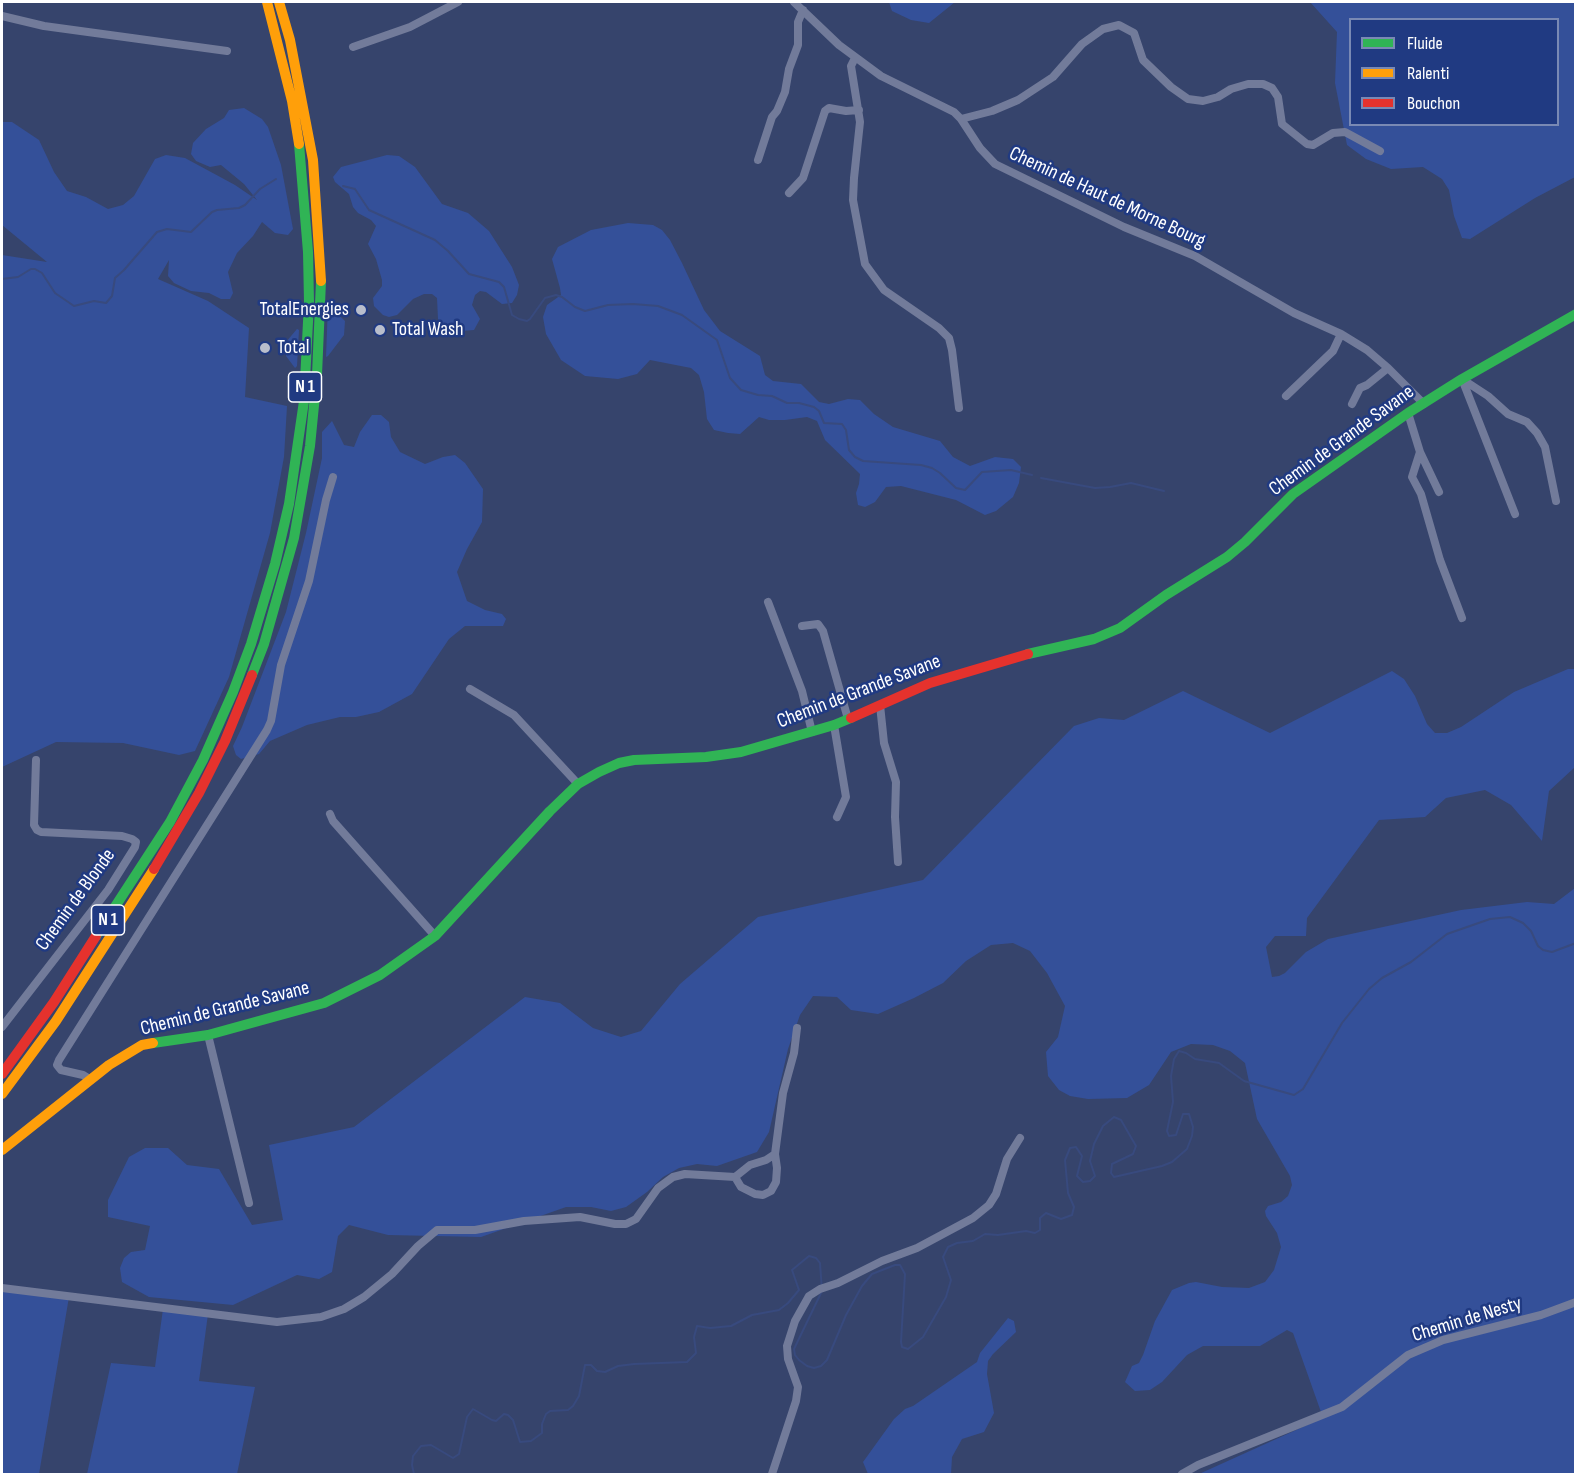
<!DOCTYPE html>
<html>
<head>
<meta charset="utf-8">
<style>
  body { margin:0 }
  #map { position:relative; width:1577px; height:1476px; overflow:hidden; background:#36446c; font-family:"Sofia Sans Condensed",sans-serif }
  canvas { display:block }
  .frame { position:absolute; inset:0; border:3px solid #fff; pointer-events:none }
  .legend { position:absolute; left:1349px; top:18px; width:210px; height:108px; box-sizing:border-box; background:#203a82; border:2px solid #7989b4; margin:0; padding:8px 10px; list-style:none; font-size:18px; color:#fff }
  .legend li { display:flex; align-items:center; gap:12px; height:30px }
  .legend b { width:30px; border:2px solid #7989b4 }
</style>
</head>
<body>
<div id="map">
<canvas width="1577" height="1476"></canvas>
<div class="frame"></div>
<ul class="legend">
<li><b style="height:8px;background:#30b455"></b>Fluide</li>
<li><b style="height:8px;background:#ff9f0a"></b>Ralenti</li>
<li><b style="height:8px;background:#e5322d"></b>Bouchon</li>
</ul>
</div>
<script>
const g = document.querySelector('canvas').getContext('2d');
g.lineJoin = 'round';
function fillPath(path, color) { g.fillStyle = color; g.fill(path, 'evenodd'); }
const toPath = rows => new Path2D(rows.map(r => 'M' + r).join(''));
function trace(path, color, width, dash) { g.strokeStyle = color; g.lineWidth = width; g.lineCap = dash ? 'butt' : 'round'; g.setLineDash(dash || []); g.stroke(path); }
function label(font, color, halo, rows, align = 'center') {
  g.font = font + ' "Sofia Sans Condensed",sans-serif'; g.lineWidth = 5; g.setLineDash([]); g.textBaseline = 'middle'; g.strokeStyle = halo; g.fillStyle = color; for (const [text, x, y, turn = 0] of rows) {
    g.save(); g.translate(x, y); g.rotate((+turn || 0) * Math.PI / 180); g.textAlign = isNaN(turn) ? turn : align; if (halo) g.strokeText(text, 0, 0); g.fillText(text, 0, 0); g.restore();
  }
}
fillPath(toPath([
  [889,2,955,2,929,23,911,20,892,11],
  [1310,2,1575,2,1575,177,1535,198,1470,239,1462,238,1454,216,1449,190,1442,179,1423,167,1391,169,1366,159,1347,145,1335,83,1337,32],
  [1350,20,1558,20,1558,124,1350,124],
  [244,108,262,119,268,127,281,165,293,229,288,235,275,233,262,222,253,236,237,253,228,272,233,293,230,299,221,299,209,293,191,291,174,283,168,276,169,260,158,279,208,301,249,328,245,397,287,406,284,457,270,533,229,677,195,751,179,755,123,743,56,742,2,767,2,255,47,262,2,225,2,122,12,122,39,140,54,172,67,191,86,197,108,209,123,205,134,196,155,159,166,155,185,158,235,185,257,200,244,184,221,165,210,167,196,161,191,154,193,143,206,129,224,118,229,110],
  [387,155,399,156,415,167,442,204,468,213,489,231,512,267,519,285,517,295,512,303,502,304,486,292,480,291,475,295,472,305,480,319,474,330,448,332,438,319,437,298,432,294,424,294,413,299,397,315,389,317,383,315,374,306,373,298,382,286,382,280,376,259,368,244,376,226,371,220,358,213,353,207,349,194,335,182,333,177,341,167],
  [628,223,653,225,662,230,670,240,682,263,704,310,720,331,760,356,765,375,773,381,801,384,819,402,829,404,848,399,860,400,874,414,893,427,940,441,953,457,970,466,995,457,1013,459,1021,467,1019,483,1013,497,996,511,985,515,956,500,901,486,886,487,875,502,865,507,858,505,856,493,859,484,860,474,825,440,817,421,807,417,785,420,769,420,759,417,740,434,728,433,714,430,707,419,704,392,699,375,691,368,650,360,637,374,618,379,585,376,561,360,546,334,543,317,547,305,561,295,560,288,552,259,558,247,591,230],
  [328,305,345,321,344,335,328,356,326,357],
  [297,329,299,330,297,366,295,368,286,356,286,342],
  [372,415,381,415,389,422,391,437,400,452,425,464,443,457,455,455,465,463,483,489,482,522,467,549,457,572,467,601,485,610,502,614,506,619,503,626,465,626,449,639,412,694,379,712,356,717,340,717,307,725,270,741,259,754,241,759,236,755,233,746,242,727,286,612,306,533,322,458,322,432,332,421,344,445,354,447,360,432],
  [1568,669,1575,669,1575,767,1549,791,1542,841,1511,805,1485,790,1446,798,1425,817,1379,820,1307,918,1306,936,1275,936,1266,947,1272,977,1279,976,1285,973,1306,952,1328,939,1461,910,1527,902,1554,904,1575,888,1575,1474,1199,1474,1316,1421,1321,1412,1293,1333,1287,1330,1260,1346,1203,1346,1187,1355,1162,1382,1150,1390,1135,1391,1125,1382,1132,1366,1139,1363,1143,1355,1155,1321,1172,1290,1189,1283,1196,1282,1222,1287,1249,1288,1265,1282,1274,1270,1281,1247,1277,1233,1266,1216,1265,1211,1268,1206,1281,1202,1288,1196,1292,1185,1290,1176,1257,1119,1245,1063,1230,1051,1213,1045,1191,1044,1171,1052,1149,1085,1127,1098,1088,1099,1070,1096,1059,1090,1048,1076,1046,1052,1058,1037,1065,1006,1047,973,1030,951,1013,943,991,945,966,961,943,983,914,998,878,1014,851,1010,837,997,813,996,800,1015,788,1049,769,1132,757,1152,717,1166,697,1164,679,1168,663,1177,647,1192,626,1207,611,1211,591,1207,566,1207,481,1237,388,1235,349,1225,338,1236,332,1272,319,1279,297,1275,233,1305,149,1297,122,1282,120,1268,124,1258,131,1252,145,1250,150,1226,108,1217,108,1200,129,1157,145,1148,168,1148,187,1165,219,1169,252,1225,283,1220,269,1145,354,1127,525,997,560,1003,593,1028,621,1037,641,1031,680,984,758,917,923,880,1074,726,1099,718,1124,720,1183,691,1270,733,1392,671,1404,679,1415,696,1427,724,1435,733,1447,733,1461,727,1514,692],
  [2,1288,69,1297,39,1474,2,1474],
  [163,1309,208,1314,199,1381,255,1387,237,1474,87,1474,111,1363,155,1367],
  [1008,1318,1014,1321,1016,1332,993,1354,988,1361,987,1374,994,1413,984,1432,962,1439,952,1457,951,1474,868,1474,863,1462,894,1419,905,1409,913,1406,977,1362,980,1353]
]), '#345099');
trace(toPath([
  [343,186,355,189,369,210,435,240,448,251,469,274,499,282,504,287,512,315,519,319,527,321,530,319,545,298,556,295,562,297,575,307,585,311,608,305,633,304,658,306,682,315,717,340,730,378,741,390,758,395,772,396,787,403,799,403,814,407,819,411,824,423,842,424,846,430,849,450,855,457,863,461,921,465,932,468,940,473,956,488,965,490,982,472,1011,470,1032,475],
  [2,279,18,277,31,269,35,269,42,273,55,293,74,306,94,301,106,303,112,296,115,278,124,270,157,232,167,229,191,232,212,212,217,210,239,208,245,205,260,189,276,179],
  [1041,478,1095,488,1110,487,1131,483,1164,491],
  [414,1474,412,1465,413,1456,421,1446,431,1445,453,1458,459,1454,467,1417,473,1409,492,1420,496,1421,504,1414,508,1415,513,1420,520,1442,531,1441,542,1433,542,1424,546,1414,550,1411,568,1410,573,1406,579,1396,585,1365,591,1365,597,1371,605,1372,618,1366,634,1364,687,1362,696,1353,694,1337,697,1326,710,1328,731,1326,752,1315,779,1310,788,1303,799,1290,792,1270,809,1256,816,1258,820,1263,822,1291,794,1349,795,1355,799,1360,807,1366,814,1368,821,1366,827,1360,846,1315,862,1286,872,1274,895,1265,900,1265,905,1274,901,1342,902,1347,908,1349,923,1337,946,1297,951,1280,943,1257,948,1247,957,1243,973,1241,985,1234,998,1235,1026,1231,1035,1233,1040,1230,1040,1218,1046,1213,1061,1219,1072,1215,1074,1207,1068,1193,1065,1160,1070,1148,1076,1147,1082,1156,1077,1176,1083,1182,1090,1181,1095,1176,1090,1161,1094,1144,1103,1126,1114,1117,1121,1120,1136,1146,1133,1154,1112,1164,1111,1173,1114,1177,1162,1166,1172,1162,1187,1149,1192,1136,1193,1127,1189,1114,1183,1114,1176,1135,1169,1136,1167,1131,1173,1102,1171,1076,1174,1059,1179,1051,1186,1053,1195,1059,1219,1063,1244,1081,1294,1095,1303,1089,1342,1023,1369,989,1382,978,1411,962,1447,934,1490,919,1510,917,1523,923,1531,931,1538,946,1543,950,1552,952,1576,943]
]), '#384a7e', 2);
trace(toPath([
  [794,2,839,45,881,76,954,112,961,119,980,148,995,164,1124,227,1195,256,1294,313,1341,334,1367,350,1388,368,1424,404],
  [2,16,44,26,227,51],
  [353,47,410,27,458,2],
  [855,58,851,66,860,122,854,178,853,200,865,264,884,290,939,328,949,338,952,350,959,408],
  [961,119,992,111,1018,100,1053,77,1082,44,1103,29,1119,25,1134,33,1143,60,1171,87,1188,99,1203,101,1218,97,1231,89,1248,84,1263,84,1272,88,1278,97,1282,124,1307,144,1313,145,1333,133,1345,132,1380,151],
  [758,160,772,117,777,111,785,92,789,69,798,45,798,22,803,10],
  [789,193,803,178,825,111,829,108,846,111,859,110],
  [1462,379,1488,396,1508,414,1527,422,1537,433,1545,447,1556,501],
  [1462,379,1515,514],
  [1286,396,1333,351,1341,334],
  [1352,404,1360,388,1367,385,1388,368],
  [1408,413,1420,452,1412,477,1421,494,1440,560,1462,618],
  [1420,452,1439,492],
  [768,602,802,691,812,732],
  [802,626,818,624,823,631,848,719],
  [470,689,514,715,578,784],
  [880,705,884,743,896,782,895,817,898,862],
  [834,725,846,797,837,817],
  [330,814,333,821,435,936],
  [2,1027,108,890,135,847,136,842,132,839,122,836,41,832,37,830,34,825,36,760],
  [208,1035,249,1203],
  [91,1080,83,1075,61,1070,57,1065,59,1060,267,730,271,721,281,665,309,581,326,500,333,477],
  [735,1177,741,1187,755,1194,763,1195,771,1191,776,1182,777,1168,775,1154],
  [2,1288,277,1322,321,1317,344,1309,364,1297,392,1274,418,1246,437,1230,475,1230,524,1221,580,1217,615,1224,626,1224,636,1219,658,1188,673,1177,685,1174,735,1177,750,1165,766,1160,775,1154,783,1093,794,1053,797,1028],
  [772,1474,796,1401,798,1387,788,1359,787,1346,795,1321,809,1296,820,1289,838,1283,882,1261,917,1248,973,1218,989,1205,996,1194,1007,1159,1020,1138],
  [1182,1474,1198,1465,1342,1407,1408,1355,1443,1340,1541,1315,1576,1302]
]), '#727b9a', 8);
trace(toPath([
  [1028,654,1094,639,1120,628,1166,595,1227,557,1245,542,1293,494,1408,413,1462,379,1576,314],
  [252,675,264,644,294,538,310,446,317,375,321,281],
  [96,936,170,822,203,760,233,692,251,644,275,564,289,504,304,401,309,302,308,252,299,144],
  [153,1043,208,1035,324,1003,380,975,435,936,550,811,578,784,599,772,619,763,634,760,706,757,741,752,834,725,851,718]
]), '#30b455', 10);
trace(toPath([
  [267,2,292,101,299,144],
  [279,2,290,40,313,160,321,281],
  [2,1094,56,1021,154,869],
  [2,1150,109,1065,142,1045,153,1043]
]), '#ff9f0a', 10);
trace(toPath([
  [851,718,930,683,1028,654],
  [154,869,199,793,225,741,252,675],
  [2,1074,54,1002,96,936]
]), '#e5322d', 10);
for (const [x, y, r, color] of [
  [361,310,6,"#b9becc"],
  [380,330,6,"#b9becc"],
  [265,348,6,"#b9becc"]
]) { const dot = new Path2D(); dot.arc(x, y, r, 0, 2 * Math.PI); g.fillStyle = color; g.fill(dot); trace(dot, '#203a82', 2); }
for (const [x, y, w] of [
  [305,387,33],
  [108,920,33]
]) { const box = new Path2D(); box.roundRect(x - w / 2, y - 15, w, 30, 4.5); g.fillStyle = '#203a82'; g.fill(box); trace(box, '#fff', 1.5); }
label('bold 18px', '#fff', null, [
  ["N 1",305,387],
  ["N 1",108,920]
]);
label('20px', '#fff', '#203a82', [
  ["Chemin de Haut de Morne Bourg",1107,198,25],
  ["Chemin de Grande Savane",1342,441,-36],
  ["Chemin de Grande Savane",859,692,-21],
  ["Chemin de Blonde",76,900,-54],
  ["Chemin de Grande Savane",225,1009,-14],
  ["Chemin de Nesty",1467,1320,-17]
]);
label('20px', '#fff', '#203a82', [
  ["TotalEnergies",349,310,"right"],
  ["Total Wash",392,330],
  ["Total",277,348]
], 'left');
</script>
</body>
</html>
